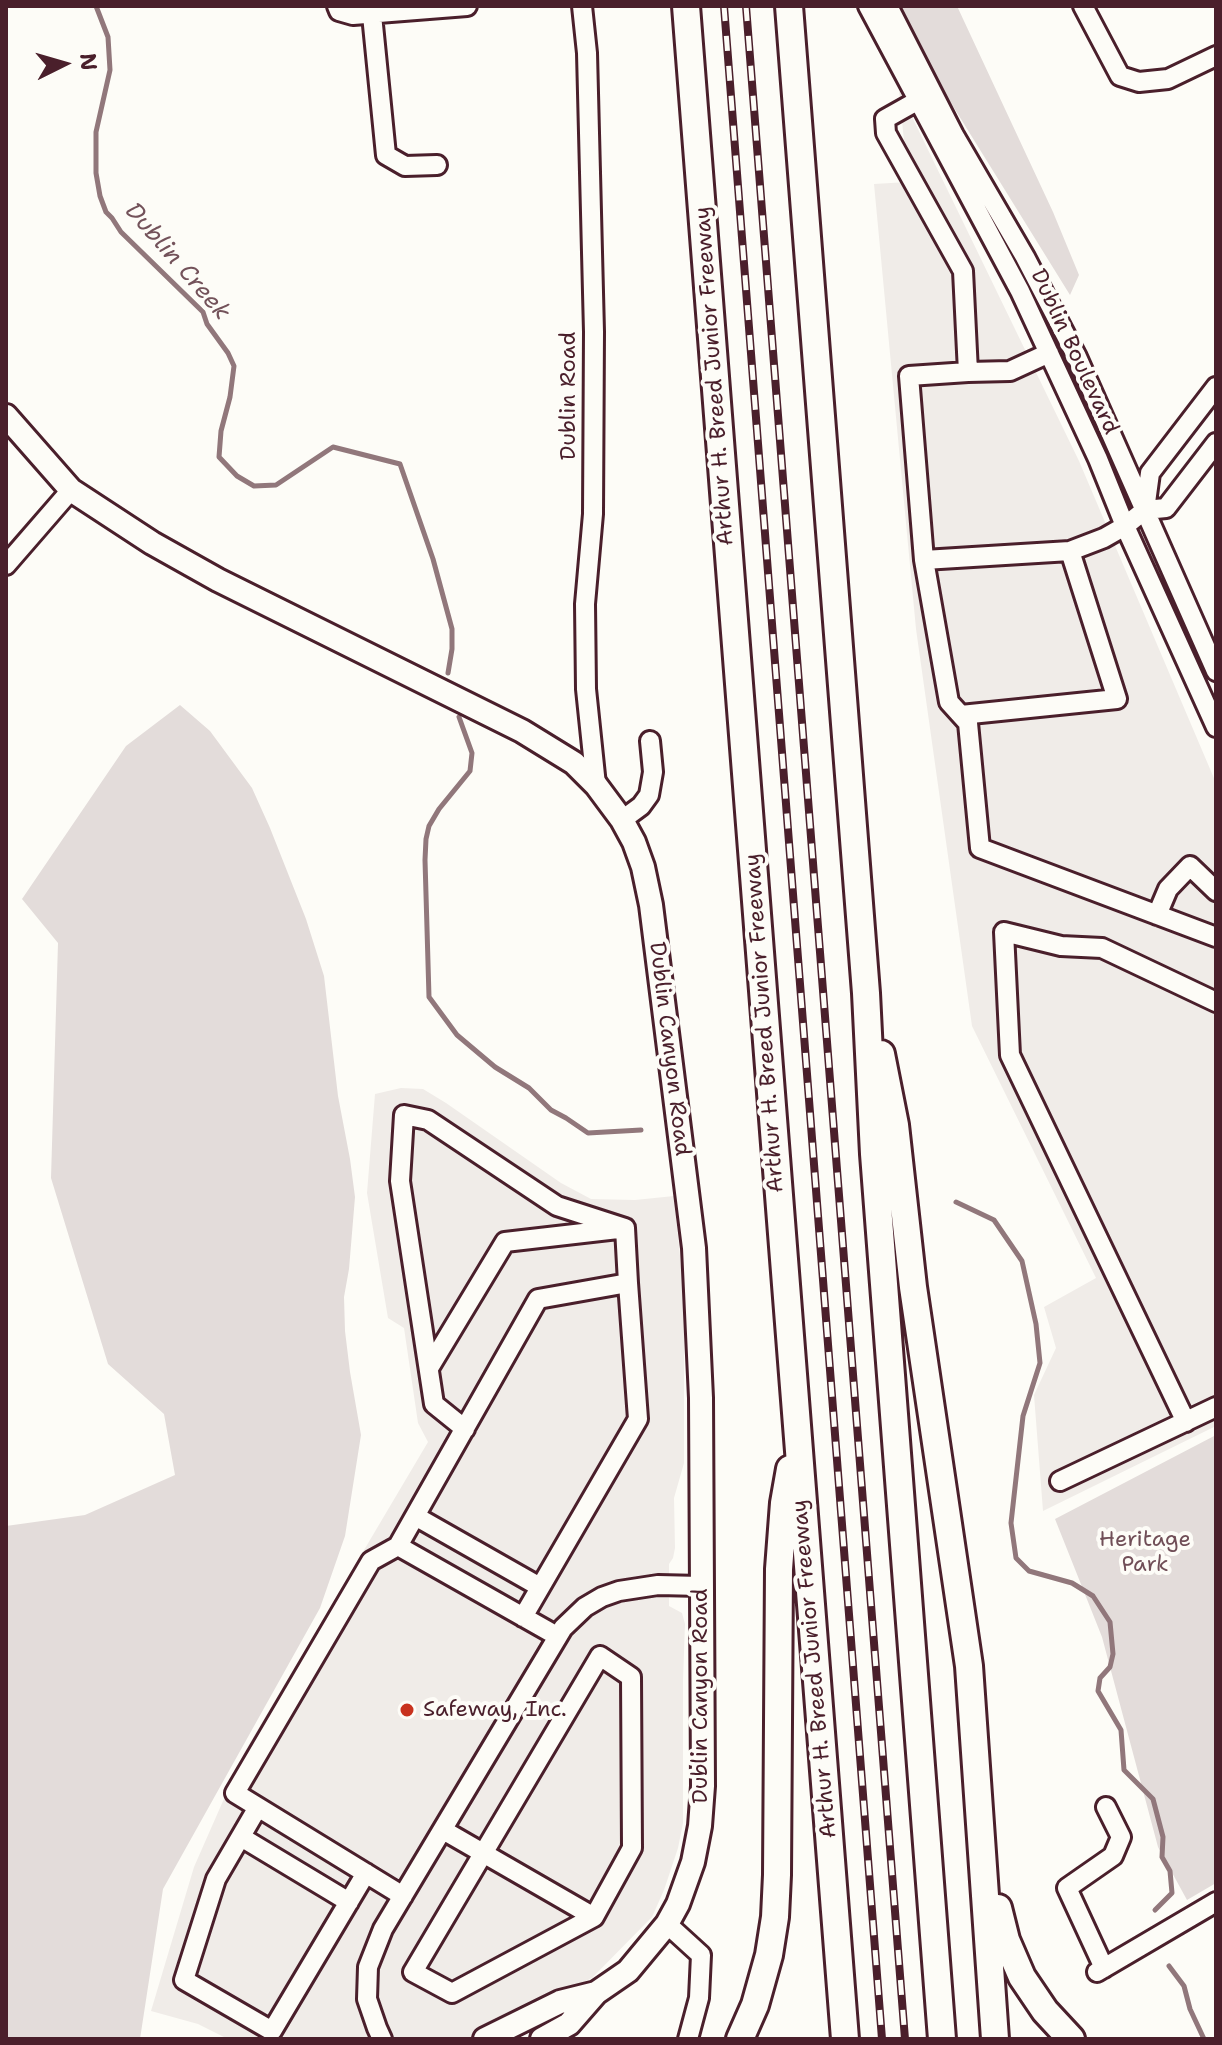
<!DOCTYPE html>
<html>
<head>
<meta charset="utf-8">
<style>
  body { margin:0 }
  #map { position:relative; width:1222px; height:2045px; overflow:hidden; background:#fdfcf7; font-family:"Shantell Sans",sans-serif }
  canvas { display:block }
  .frame { position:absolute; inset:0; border:8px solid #4a1f2b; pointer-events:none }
  .north { position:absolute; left:24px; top:24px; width:80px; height:80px; -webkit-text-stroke:6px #fdfcf7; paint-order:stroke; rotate:85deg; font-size:22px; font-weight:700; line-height:32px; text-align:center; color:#4a1f2b }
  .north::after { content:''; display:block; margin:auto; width:28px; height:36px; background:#4a1f2b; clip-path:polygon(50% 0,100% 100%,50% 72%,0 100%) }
</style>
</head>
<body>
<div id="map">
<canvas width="1222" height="2045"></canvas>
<div class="frame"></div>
<div class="north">N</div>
</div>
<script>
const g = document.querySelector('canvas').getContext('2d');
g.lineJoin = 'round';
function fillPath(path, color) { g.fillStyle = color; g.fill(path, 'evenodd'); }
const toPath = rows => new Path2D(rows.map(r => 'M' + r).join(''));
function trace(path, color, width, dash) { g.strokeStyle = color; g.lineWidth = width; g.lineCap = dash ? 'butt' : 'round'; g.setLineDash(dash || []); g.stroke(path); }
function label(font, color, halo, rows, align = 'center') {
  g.font = font + ' "Shantell Sans",sans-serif'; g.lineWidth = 8; g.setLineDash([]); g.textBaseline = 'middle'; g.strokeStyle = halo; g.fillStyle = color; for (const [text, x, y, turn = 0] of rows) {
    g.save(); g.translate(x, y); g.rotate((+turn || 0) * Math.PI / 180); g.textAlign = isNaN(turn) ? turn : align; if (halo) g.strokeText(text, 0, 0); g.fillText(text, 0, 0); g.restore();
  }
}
fillPath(toPath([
  [899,90,1079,461,1216,783,1216,1426,1043,1511,1034,1395,1056,1348,1044,1307,1096,1278,972,1026,916,629,874,184,908,182],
  [401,1088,423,1089,446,1103,561,1183,591,1199,635,1200,674,1196,682,1276,684,1333,684,1463,674,1498,675,1548,673,1558,669,1564,669,1606,682,1613,685,1624,683,1680,683,1823,678,1848,664,1890,652,1917,592,1978,467,2039,228,2039,198,2024,151,2011,194,1867,245,1751,428,1442,418,1423,404,1328,388,1318,367,1193,375,1094]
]), '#f0ece8');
fillPath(toPath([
  [898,6,957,6,1053,212,1079,275,1070,295,907,32],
  [180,705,210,731,252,788,270,828,306,919,324,976,338,1096,350,1159,355,1197,349,1269,344,1297,345,1331,350,1372,361,1435,345,1536,320,1608,163,1889,140,2039,6,2039,6,1526,85,1515,175,1475,164,1414,108,1364,51,1178,58,943,22,899,126,746],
  [1216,1435,1216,1883,1187,1900,1158,1847,1102,1637,1055,1519]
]), '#e3dcda');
trace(toPath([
  [96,6,108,37,110,70,96,132,96,173,100,196,106,212,112,218,121,232,203,312,207,324,228,353,234,366,230,397,221,431,219,457,237,476,254,486,276,485,333,447,400,464,433,559,452,629,452,649,448,673],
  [459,717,472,753,470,771,439,809,429,826,426,839,425,860,429,997,457,1035,495,1067,529,1088,551,1110,566,1118,588,1133,641,1130],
  [956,1202,994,1220,1022,1261,1036,1324,1040,1363,1023,1416,1011,1523,1016,1558,1029,1571,1072,1583,1093,1596,1110,1622,1113,1654,1110,1667,1100,1678,1098,1691,1121,1730,1124,1770,1153,1799,1163,1837,1162,1857,1170,1871,1172,1893,1155,1910],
  [1169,1966,1184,1986,1190,2009,1204,2039]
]), '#91777b', 5);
const minor = toPath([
  [337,6,339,11,353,15,467,6],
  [582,6,587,53,594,332,593,514,585,604,586,689,596,785],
  [868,6,1020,291,1098,459,1125,526,1216,727],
  [888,6,954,135,1025,257,1077,357,1216,671],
  [1083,6,1120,76,1139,82,1168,79,1216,56],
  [372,15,386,155,405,166,437,165],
  [917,101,885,119,886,133,963,271,968,372],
  [1049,353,1010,371,968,372,909,376,924,560,949,702,968,723,980,848,1216,937],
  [1145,510,1150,473,1216,387],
  [924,560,1070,551,1104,538,1125,526,1145,510,1166,508,1216,443],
  [6,565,71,490],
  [961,715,1117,699,1070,551],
  [622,820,641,806,649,795,653,772,650,741],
  [1157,915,1168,889,1190,866,1216,891],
  [429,1368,505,1242,618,1229],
  [1186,1422,1010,1055,1004,932,1061,946,1102,948,1216,1002],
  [465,1429,434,1404,400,1181,404,1115,428,1120,557,1206,625,1228,628,1283],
  [1060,1481,1216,1407],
  [415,1516,540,1587],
  [398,1546,538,1299,628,1283,638,1419,523,1617],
  [600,1656,631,1677,632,1848,594,1917,452,1993,413,1972,600,1656],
  [258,1807,216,1879,184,1980,272,2031,366,1873],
  [443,1830,594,1917],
  [241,1837,349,1902],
  [403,1896,235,1793,371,1561,398,1546,557,1636],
  [667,1924,701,1955,699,1998,688,2039],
  [1104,1968,1067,1888,1113,1856,1121,1837,1106,1807],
  [1097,1972,1216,1902],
  [382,2039,377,2028,367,1999,368,1967,383,1929,563,1628,585,1607,602,1597,619,1591,658,1585,701,1586]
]);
const major = toPath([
  [6,416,71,490,152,543,218,580,522,731,574,763,596,785,622,820,634,842,643,867,651,905,694,1248,701,1398,703,1786,700,1826,693,1862,678,1904,667,1924,628,1971,596,1993,569,2024,542,2039],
  [485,2039,560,2002,596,1993]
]);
const highway = toPath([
  [686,6,845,2039],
  [789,6,866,993,874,1154,942,2039],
  [881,1054,895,1125,913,1287,969,1666,995,2039],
  [998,1908,1006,1940,1022,1977,1045,2011,1071,2039],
  [740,2039,755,2005,769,1955,775,1917,777,1875,779,1569,784,1503,790,1469]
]);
trace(minor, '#4a1f2b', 24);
trace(major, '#4a1f2b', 28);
trace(highway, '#4a1f2b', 32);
trace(minor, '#fdfcf7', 18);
trace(major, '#fdfcf7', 22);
trace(highway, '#fdfcf7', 26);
const rail = toPath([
  [724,6,882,2039],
  [746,6,905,2039]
]);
trace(rail, '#4a1f2b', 8);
trace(rail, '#fdfcf7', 5, [15]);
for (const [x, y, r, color] of [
  [407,1710,8,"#c8321e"]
]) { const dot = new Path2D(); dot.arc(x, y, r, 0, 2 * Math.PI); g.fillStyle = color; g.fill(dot); trace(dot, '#fdfcf7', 3); }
label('22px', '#4a1f2b', '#fdfcf7', [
  ["Dublin Boulevard",1074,352,65],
  ["Arthur H. Breed Junior Freeway",715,376,-94],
  ["Dublin Road",569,396,-90],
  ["Arthur H. Breed Junior Freeway",765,1023,-94],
  ["Dublin Canyon Road",669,1049,83],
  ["Arthur H. Breed Junior Freeway",815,1669,-95],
  ["Dublin Canyon Road",701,1696,-90]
]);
label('22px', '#704e57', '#fdfcf7', [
  ["Heritage",1145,1540],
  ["Park",1145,1565]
]);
label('22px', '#4a1f2b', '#fdfcf7', [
  ["Safeway, Inc.",423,1710]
], 'left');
label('italic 24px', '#73525a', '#fdfcf7', [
  ["Dublin Creek",177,262,49]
]);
</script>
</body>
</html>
